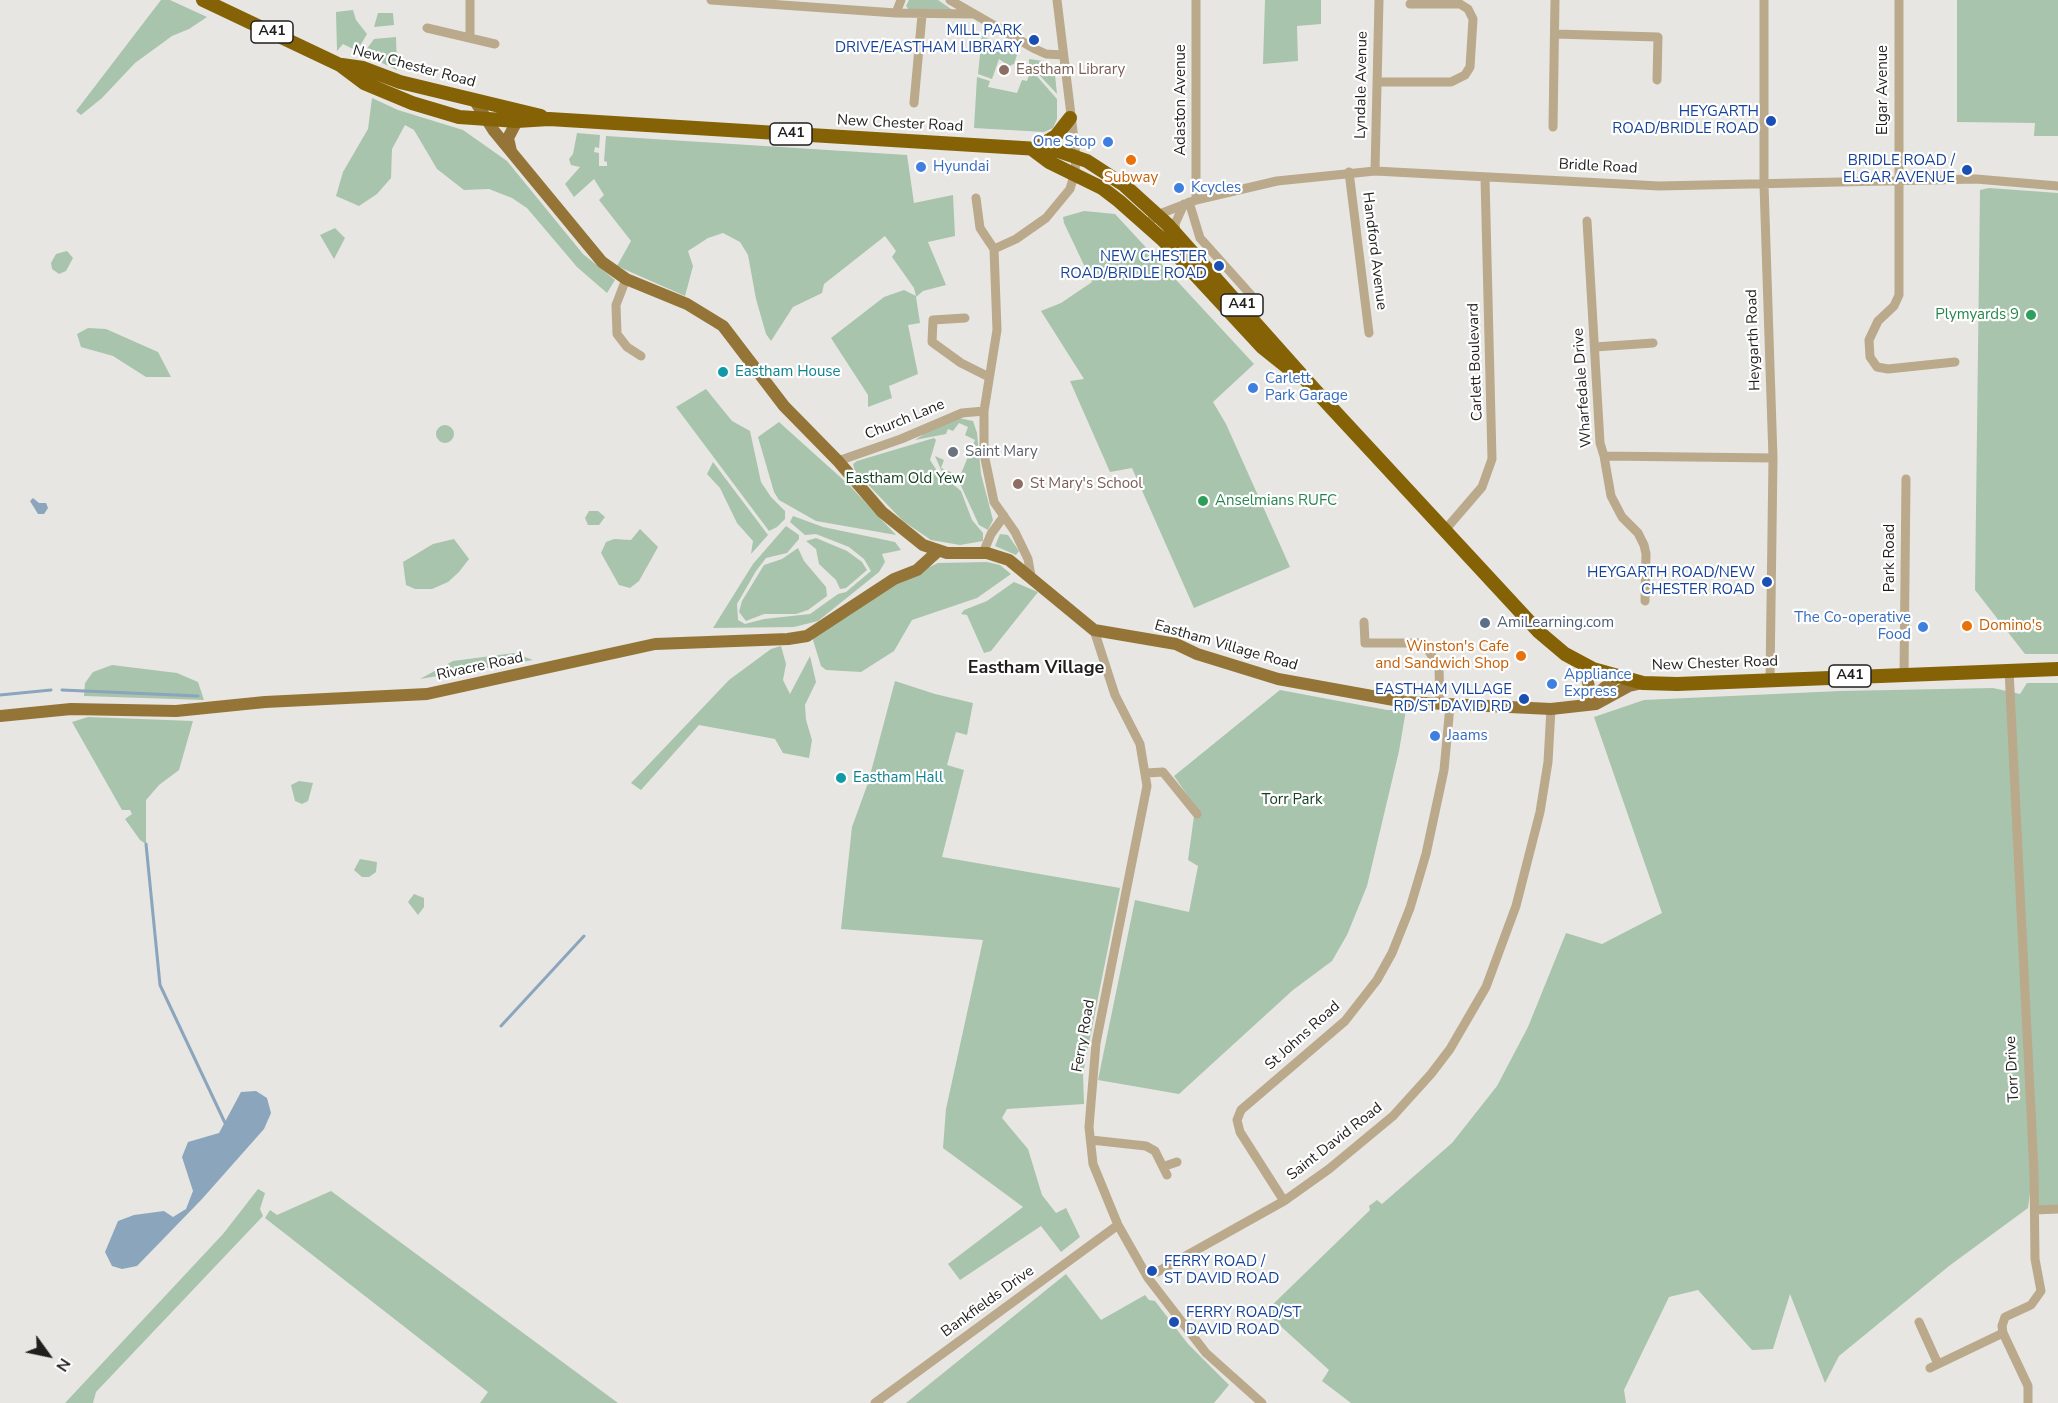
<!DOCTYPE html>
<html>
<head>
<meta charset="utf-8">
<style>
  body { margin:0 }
  #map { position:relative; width:2058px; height:1403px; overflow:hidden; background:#e7e6e2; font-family:"Nunito Sans",sans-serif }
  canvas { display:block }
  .north { position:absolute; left:18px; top:1325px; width:60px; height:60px; -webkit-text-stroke:4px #fff; paint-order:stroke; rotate:123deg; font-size:16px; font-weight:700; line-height:24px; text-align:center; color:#201f1e }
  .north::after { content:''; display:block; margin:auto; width:21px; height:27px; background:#201f1e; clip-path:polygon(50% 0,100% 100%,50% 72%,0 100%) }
</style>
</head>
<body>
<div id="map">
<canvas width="2058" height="1403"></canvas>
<div class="north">N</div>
</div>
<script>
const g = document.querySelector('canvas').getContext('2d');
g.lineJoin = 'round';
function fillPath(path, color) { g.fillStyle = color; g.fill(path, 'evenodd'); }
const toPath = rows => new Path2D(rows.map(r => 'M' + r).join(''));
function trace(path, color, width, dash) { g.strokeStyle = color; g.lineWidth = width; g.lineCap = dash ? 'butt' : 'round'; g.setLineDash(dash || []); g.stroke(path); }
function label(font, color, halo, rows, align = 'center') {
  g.font = font + ' "Nunito Sans",sans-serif'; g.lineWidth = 4.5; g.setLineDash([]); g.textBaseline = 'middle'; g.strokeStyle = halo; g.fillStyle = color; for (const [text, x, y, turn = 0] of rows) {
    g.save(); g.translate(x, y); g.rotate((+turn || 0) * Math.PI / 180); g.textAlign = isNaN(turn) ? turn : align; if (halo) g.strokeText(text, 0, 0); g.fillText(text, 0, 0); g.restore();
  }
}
fillPath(toPath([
  [161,0,170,0,207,17,189,29,172,36,135,63,102,98,81,115,76,111],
  [909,0,938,0,954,11,909,10,906,6],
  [1265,0,1321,0,1321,24,1297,26,1298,61,1263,64],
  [1957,0,2058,0,2058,136,2034,136,2035,123,1957,122],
  [353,10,356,20,367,34,357,51,343,44,337,51,336,12],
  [378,13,393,13,394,25,374,27],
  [982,35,1017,55,1014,64,1009,66,999,59,992,79,978,74],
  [396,37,397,70,363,54,374,39],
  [1029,59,1043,61,1049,66,1055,75,1057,94,1029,64],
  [1030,72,1035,74,1057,99,1057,119,1053,128,1044,132,974,128,977,77,990,81,988,87,1017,93,1022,80,1027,81],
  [372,98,398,110,463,130,507,161,583,254,615,280,607,293,577,267,527,208,512,198,489,189,464,190,437,169,414,130,405,125,392,149,391,178,377,194,359,206,336,196,343,172,368,129],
  [577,133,600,135,599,148,595,147,594,152,599,153,599,166,607,166,607,162,604,161,606,136,907,155,914,203,953,195,955,236,928,242,946,285,923,291,916,297,920,323,908,325,918,374,889,386,892,398,868,407,868,395,831,338,884,297,904,290,916,296,914,288,892,257,896,251,885,236,824,284,822,293,793,307,771,341,766,334,756,299,748,255,740,242,723,233,708,238,688,251,693,266,685,296,617,266,631,241,599,200,604,195,594,179,574,197,565,184,580,167,571,165,569,159,573,154],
  [1989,188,2058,193,2058,654,2025,654,1975,590,1980,190],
  [1084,211,1115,214,1254,364,1213,402,1226,424,1290,567,1194,608,1132,468,1110,472,1070,381,1084,379,1041,311,1061,303,1092,282,1064,223,1063,217],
  [335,228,345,238,334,259,320,235],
  [67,251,73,258,66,271,59,274,52,269,51,263,56,254],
  [88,328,106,329,158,352,171,377,146,377,113,356,81,347,77,334],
  [706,389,732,421,750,431,761,482,771,497,785,511,785,519,777,527,769,531,676,407],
  [959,418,973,421,977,433,981,474,993,520,988,530,979,525,961,486,942,472,935,456,944,460,941,468,960,476,975,440,965,435,968,427,959,423,953,431,948,429,946,434,915,440,933,428],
  [779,422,849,485,896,535,816,521,779,500,774,492,758,437],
  '436 434a9 9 0 1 1 18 0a9 9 0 1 1-18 0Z',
  [934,438,936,440,930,460,937,471,961,491,972,520,983,533,983,541,960,545,931,540,903,521,855,471,853,464,857,461],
  [713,462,768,535,751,554,753,541,737,523,720,488,707,474],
  [589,511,598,511,605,517,599,525,588,525,585,518],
  [793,516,823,527,895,542,901,550,882,554,885,562,879,572,818,621,794,627,713,628,753,564,786,526,799,535,799,539,787,553,766,558,756,571,737,604,738,620,745,624,764,619,810,614,838,594,846,592,871,571,864,559,849,547,816,534,805,535,790,522],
  [640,529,658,547,639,581,630,588,619,585,601,553,606,542,614,539,631,540],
  [1000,534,1008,535,1019,551,1016,555,995,546],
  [816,538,847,551,862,562,867,570,846,588,840,589,836,580,819,564,816,549,806,541],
  [454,539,469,559,459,572,448,582,432,589,415,589,406,585,403,562,433,544],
  [798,548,804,561,826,587,827,596,808,610,796,614,764,614,746,621,739,612,742,601,764,565,782,559],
  [987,562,1000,565,1011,574,977,598,912,620,894,651,861,672,826,670,821,666,813,640,815,634,883,589,938,563],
  [1014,582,1038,592,991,651,984,653,967,615,961,614,964,610,987,601],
  [781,646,786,664,783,680,790,694,810,656,816,682,805,705,806,720,812,740,809,758,783,753,775,739,699,725,641,790,631,783,729,680,771,649],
  [514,653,533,660,420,679,453,661],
  [112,665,177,673,198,682,204,700,84,696,85,683,93,672],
  [895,681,935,694,973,703,967,735,956,732,947,765,964,770,942,857,1120,888,1083,1073,1084,1104,1007,1109,1002,1118,1028,1149,1042,1195,1056,1213,1066,1208,1080,1237,1061,1252,1041,1226,960,1280,948,1264,1023,1207,943,1148,946,1109,983,940,841,929,852,827,868,783],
  [2027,683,2058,683,2058,1209,2035,1210,2033,1169,2028,1208,1949,1266,1839,1356,1825,1383,1790,1294,1773,1349,1752,1350,1698,1290,1669,1297,1624,1390,1626,1403,1351,1403,1322,1381,1329,1370,1265,1312,1370,1210,1369,1206,1377,1200,1382,1204,1452,1143,1497,1086,1528,1027,1566,933,1602,944,1662,913,1594,717,1644,700,1840,691,1993,688,2020,694],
  [1280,690,1387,710,1406,710,1399,751,1367,886,1347,935,1332,961,1293,990,1179,1094,1098,1080,1135,900,1189,912,1198,866,1188,860,1194,816,1199,812,1174,776],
  [88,717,193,721,179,770,159,785,146,800,146,844,140,840,125,819,132,814,130,810,122,810,72,722],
  [299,781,313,783,308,801,302,804,295,801,291,785],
  [360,859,377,862,376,872,369,877,362,877,354,870],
  [414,894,424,898,424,907,418,915,408,902],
  [258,1189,265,1193,260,1209,263,1216,96,1392,93,1403,65,1403,223,1234],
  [331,1191,618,1403,480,1403,488,1392,265,1218,270,1210,277,1215],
  [1066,1274,1101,1320,1145,1295,1149,1300,1155,1301,1188,1344,1229,1385,1214,1403,906,1403]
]), '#a8c4ac');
fillPath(toPath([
  [33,498,39,503,46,503,48,508,44,514,38,514,30,501],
  [256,1091,267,1098,271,1113,264,1129,202,1199,137,1266,122,1269,112,1266,105,1252,118,1221,134,1215,164,1211,173,1217,186,1209,193,1191,182,1157,188,1142,219,1133,241,1092]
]), '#8aa5bc');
trace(toPath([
  [62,690,198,696],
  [0,695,51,690],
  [146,844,160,985,226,1125],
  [501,1026,584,936]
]), '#8aa5bc', 3);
trace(toPath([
  [470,0,470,37],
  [711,0,896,13,972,14],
  [950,0,1035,49,1046,54,1063,55],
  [1764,0,1764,185,1773,458,1770,679],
  [1899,0,1899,295,1894,306,1878,321,1869,340,1870,357,1877,367,1888,369,1955,362],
  [896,13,901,0],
  [427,28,495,44],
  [1555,34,1658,37,1657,80],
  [1378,82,1451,82,1465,75,1470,67,1473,19,1468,9,1460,4,1410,4],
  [914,103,922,15],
  [1553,127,1555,0],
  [1375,171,1379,0],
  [1349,172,1369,333],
  [976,198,980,228,994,249],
  [1196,200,1196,0],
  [1189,202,1200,238,1251,295],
  [1587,221,1600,443,1604,456,1773,458],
  [1146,225,1157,215,1196,200,1277,181,1375,171,1659,186,1976,179,2058,186],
  [1176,233,1175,224,1184,204],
  [626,279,616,305,617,334,627,347,641,356],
  [965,318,933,320,932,342,961,363,989,377],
  [1595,347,1653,343],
  [1604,456,1611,496,1622,517,1638,533,1644,545,1646,554,1645,601],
  [838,461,901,439,962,413,984,411],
  [1445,530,1482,487,1492,459,1485,178],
  [983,553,991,534,1004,516],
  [1031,576,1028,559,1015,532,994,502,984,454,984,411,997,330,994,249,1016,239,1046,218,1070,189,1075,172,1076,156,1057,0],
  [1364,622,1365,643,1424,643,1439,668,1440,705],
  [1094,630,1115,695,1140,744,1147,786,1096,1043,1089,1127,1093,1164,1118,1225,1148,1278,1206,1353,1262,1403],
  [2009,670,2034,1172,2035,1259,2041,1291,2031,1305,2005,1317,2002,1326,2003,1333,2028,1386,2028,1403],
  [1904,674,1906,479],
  [1147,773,1163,772,1197,814],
  [1091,1140,1146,1146,1155,1151,1167,1175],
  [1165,1166,1177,1162],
  [1284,1201,1240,1132,1237,1120,1241,1110,1345,1021,1377,980,1392,953,1410,908,1426,854,1444,770,1450,706],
  [2035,1210,2058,1209],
  [1157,1272,1284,1201,1329,1169,1393,1116,1431,1074,1450,1049,1486,987,1516,906,1540,812,1548,762,1551,709],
  [1919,1322,1938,1364],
  [1930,1368,2003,1333],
  [875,1403,1118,1225]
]), '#baa98a', 9);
trace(toPath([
  [475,101,494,131,602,262,626,279,687,304,723,326,784,406,838,461,882,512,923,545,947,553,987,553,1009,560,1094,630,1176,644,1197,654,1278,679,1405,702,1551,709,1596,704,1629,686,1643,683],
  [511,151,508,138,517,121],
  [1584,664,1589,687,1585,703],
  [1585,704,1617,677],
  [0,716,71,709,176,711,265,702,427,694,655,644,788,639,807,636,894,579,917,570,938,551]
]), '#947537', 12);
trace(toPath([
  [203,0,340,65,364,83,412,103,459,117,517,121,549,119,1055,150,1087,161,1124,185,1167,224,1314,389,1539,632,1565,654,1593,669,1643,683,1677,684,2058,669],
  [342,65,363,68,400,82,541,116],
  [1035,149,1056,136,1070,118],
  [1033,150,1049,162,1102,188,1119,201,1163,240,1262,347,1287,367]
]), '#856205', 14);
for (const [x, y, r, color] of [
  [1034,40,6,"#1a4fb4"],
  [1004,70,6,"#8d6e63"],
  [1771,121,6,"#1a4fb4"],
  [1108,142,6,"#3f7fe0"],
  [1131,160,6,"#e8710a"],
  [921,167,6,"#3f7fe0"],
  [1967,170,6,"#1a4fb4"],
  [1179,188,6,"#3f7fe0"],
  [1219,266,6,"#1a4fb4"],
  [2031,315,6,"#2e9e5b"],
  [723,372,6,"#0f9aa8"],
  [1253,388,6,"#3f7fe0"],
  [953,452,6,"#6b7280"],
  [1018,484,6,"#8d6e63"],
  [1203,501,6,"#2e9e5b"],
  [1767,582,6,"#1a4fb4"],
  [1485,623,6,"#5c6f8a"],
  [1967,626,6,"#e8710a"],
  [1923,627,6,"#3f7fe0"],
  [1521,656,6,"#e8710a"],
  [1552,684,6,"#3f7fe0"],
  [1524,699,6,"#1a4fb4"],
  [1435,736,6,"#3f7fe0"],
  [841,778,6,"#0f9aa8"],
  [1152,1271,6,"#1a4fb4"],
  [1174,1322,6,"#1a4fb4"]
]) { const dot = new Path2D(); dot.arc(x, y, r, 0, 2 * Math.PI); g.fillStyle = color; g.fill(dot); trace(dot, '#fff', 2); }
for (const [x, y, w] of [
  [272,32,42],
  [791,134,42],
  [1242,305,42],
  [1850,676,42]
]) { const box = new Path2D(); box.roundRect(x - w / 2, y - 11, w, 22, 4.5); g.fillStyle = '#fff'; g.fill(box); trace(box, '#201f1e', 1.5); }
label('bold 14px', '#201f1e', null, [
  ["A41",272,32],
  ["A41",791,134],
  ["A41",1242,305],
  ["A41",1850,676]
]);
label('15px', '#164399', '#fff', [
  ["MILL PARK",1022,31],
  ["DRIVE/EASTHAM LIBRARY",1022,48],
  ["HEYGARTH",1759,112],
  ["ROAD/BRIDLE ROAD",1759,129],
  ["BRIDLE ROAD /",1955,161],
  ["ELGAR AVENUE",1955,178],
  ["NEW CHESTER",1207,257],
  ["ROAD/BRIDLE ROAD",1207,274],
  ["HEYGARTH ROAD/NEW",1755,573],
  ["CHESTER ROAD",1755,590],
  ["EASTHAM VILLAGE",1512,690],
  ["RD/ST DAVID RD",1512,707],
  ["FERRY ROAD /",1164,1262,"left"],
  ["ST DAVID ROAD",1164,1279,"left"],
  ["FERRY ROAD/ST",1186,1313,"left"],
  ["DAVID ROAD",1186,1330,"left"]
], 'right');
label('15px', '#201f1e', '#fff', [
  ["New Chester Road",414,67,15],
  ["Lyndale Avenue",1362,85,-89],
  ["Elgar Avenue",1883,90,-90],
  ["Adaston Avenue",1181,100,-90],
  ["New Chester Road",900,124,3],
  ["Bridle Road",1598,167,3],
  ["Handford Avenue",1374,251,83],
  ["Heygarth Road",1754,340,-92],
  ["Carlett Boulevard",1476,362,-92],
  ["Wharfedale Drive",1583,388,-94],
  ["Church Lane",905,420,-22],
  ["Park Road",1890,558,-90],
  ["Eastham Village Road",1226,646,16],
  ["New Chester Road",1715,664,-2],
  ["Rivacre Road",480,667,-12],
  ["Ferry Road",1084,1036,-80],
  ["St Johns Road",1303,1036,-42],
  ["Torr Drive",2013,1069,-93],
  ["Saint David Road",1335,1142,-38],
  ["Bankfields Drive",988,1302,-36]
]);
label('15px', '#785e54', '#fff', [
  ["Eastham Library",1016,70],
  ["St Mary's School",1030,484]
], 'left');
label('15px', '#366cbe', '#fff', [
  ["One Stop",1096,142,"right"],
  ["Hyundai",933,167],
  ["Kcycles",1191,188],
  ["Carlett",1265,379],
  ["Park Garage",1265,396],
  ["The Co-operative",1911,618,"right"],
  ["Food",1911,635,"right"],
  ["Appliance",1564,675],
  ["Express",1564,692],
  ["Jaams",1447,736]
], 'left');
label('15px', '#c56008', '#fff', [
  ["Subway",1131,178],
  ["Domino's",1979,626,"left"],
  ["Winston's Cafe",1509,647,"right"],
  ["and Sandwich Shop",1509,664,"right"]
]);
label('15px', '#27864d', '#fff', [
  ["Plymyards 9",2019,315],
  ["Anselmians RUFC",1215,501,"left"]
], 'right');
label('15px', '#0d838f', '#fff', [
  ["Eastham House",735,372],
  ["Eastham Hall",853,778]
], 'left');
label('15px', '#5b616d', '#fff', [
  ["Saint Mary",965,452]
], 'left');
label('15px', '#113f1f', '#fff', [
  ["Eastham Old Yew",905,479],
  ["Torr Park",1292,800]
]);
label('15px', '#4e5e75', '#fff', [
  ["AmiLearning.com",1497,623]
], 'left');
label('bold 18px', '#201f1e', '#fff', [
  ["Eastham Village",1036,669]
]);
</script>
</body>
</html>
